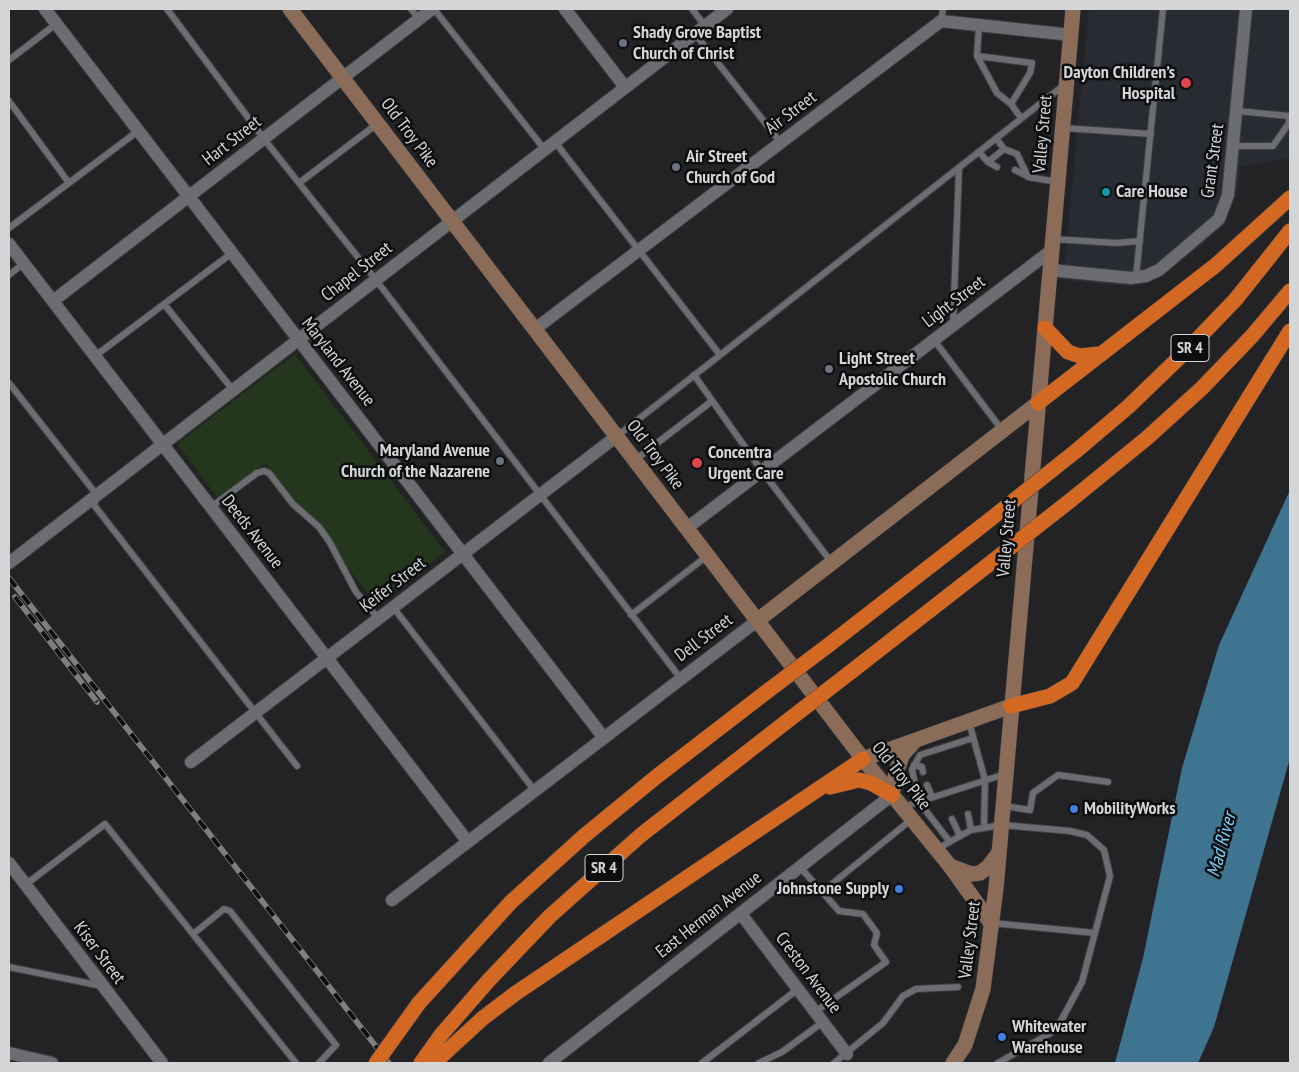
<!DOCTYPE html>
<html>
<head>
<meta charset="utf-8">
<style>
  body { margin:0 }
  #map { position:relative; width:1299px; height:1072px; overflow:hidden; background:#232326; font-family:"PT Sans Narrow",sans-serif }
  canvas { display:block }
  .frame { position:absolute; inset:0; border:10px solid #d4d5d7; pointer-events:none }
</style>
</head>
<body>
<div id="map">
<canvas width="1299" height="1072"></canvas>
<div class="frame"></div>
</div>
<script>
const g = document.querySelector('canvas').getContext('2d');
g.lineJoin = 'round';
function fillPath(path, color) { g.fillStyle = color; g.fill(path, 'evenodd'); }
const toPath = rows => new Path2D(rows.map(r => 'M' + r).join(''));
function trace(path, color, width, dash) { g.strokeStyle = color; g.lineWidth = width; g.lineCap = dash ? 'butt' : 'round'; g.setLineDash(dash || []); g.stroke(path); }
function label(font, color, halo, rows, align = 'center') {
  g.font = font + ' "PT Sans Narrow",sans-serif'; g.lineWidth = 5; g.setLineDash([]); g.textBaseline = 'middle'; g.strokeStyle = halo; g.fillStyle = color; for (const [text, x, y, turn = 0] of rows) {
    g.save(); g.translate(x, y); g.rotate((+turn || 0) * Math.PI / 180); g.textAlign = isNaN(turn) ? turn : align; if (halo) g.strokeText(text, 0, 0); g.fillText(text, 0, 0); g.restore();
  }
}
fillPath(toPath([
  [1089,9,1290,9,1290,158,1241,167,1237,192,1225,224,1193,252,1158,275,1130,287,1063,280]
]), '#292b33');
fillPath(toPath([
  [295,354,445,552,376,604,266,463,218,498,177,444]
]), '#24361c');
fillPath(toPath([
  [1290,490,1290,758,1214,1027,1198,1063,1115,1063,1143,958,1182,768,1219,645]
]), '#3e7490');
const lane = toPath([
  [167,9,264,139,376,280,681,679],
  [411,9,419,19],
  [434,9,545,150],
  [692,9,705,26],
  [941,21,943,9],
  [695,34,781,143],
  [977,56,997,93,1011,104,1030,73,1032,63,977,56,979,25],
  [9,60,56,24],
  [9,101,69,183],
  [1011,104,1021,118],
  [1064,128,1151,134],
  [996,138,1004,149,1017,154,1028,177,1058,182],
  [555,142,720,355],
  [1234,146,1273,146,1289,123,1289,116,1237,111],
  [979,152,988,162,997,167],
  [988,162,1004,149],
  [1015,170,1027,176],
  [299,183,377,124],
  [9,228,138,131],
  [1053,239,1116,243,1140,241],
  [9,275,24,263],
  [1136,277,1163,9],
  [164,304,233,390],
  [953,324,959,168],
  [934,340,1002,430],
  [95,356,232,253],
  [694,375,762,471,832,563],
  [9,383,97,495,94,505,297,766],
  [617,436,1064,85],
  [635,460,712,401],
  [211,507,257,473,264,471,269,473,293,504,319,527,329,541,356,592,378,618],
  [393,607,535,791],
  [631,615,707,556],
  [969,722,985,780,984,826],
  [914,765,922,767,923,772],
  [927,785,932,797],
  [1004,806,1030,810,1033,793,1058,775,1108,782],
  [903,807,1005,774],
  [968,814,971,830],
  [952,819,960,836],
  [950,842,919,802,912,770,920,755,973,738],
  [937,849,971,830,1002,825,1070,831,1087,835,1104,850,1110,876,1082,982,1056,1030,998,1063],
  [800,867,839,911,863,914,877,933,874,945,886,962,815,1012],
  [25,885,105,824,296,1063],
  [822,892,912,819],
  [992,923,1095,933],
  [193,934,224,909,230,911,336,1045,319,1063],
  [9,967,102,986],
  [702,1063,798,989],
  [759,1063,782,1052,823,1022],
  [834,1063,883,1023,903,996,916,989,958,987]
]);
const street = toPath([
  [45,9,604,738],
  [565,9,625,87],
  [9,244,468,842],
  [1050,270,1131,278,1146,276,1159,270,1219,219,1228,195,1246,9],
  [53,301,432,9],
  [535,329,941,21,1071,35],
  [687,528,1052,250],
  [9,563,727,9],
  [191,762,617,436],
  [9,863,162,1063],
  [392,900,758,620],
  [741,914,847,1054],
  [9,1053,52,1063],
  [549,1063,892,795]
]);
const secondary = toPath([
  [290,9,863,759,950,866,991,923],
  [758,620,1038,403],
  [863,759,1011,706],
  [892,795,896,772,903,754,915,741],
  [950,866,971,874,980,873,988,867,998,854],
  [953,1063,965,1045,983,989,996,888,1073,9]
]);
const highway = toPath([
  [1045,328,1068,352,1080,356,1099,354],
  [1038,403,1216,265,1290,198],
  [1076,451,1128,407,1186,351,1236,299,1290,231],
  [1071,500,1147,438,1202,388,1252,336,1290,291],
  [830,644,983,525],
  [852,671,979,572],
  [1011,706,1050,696,1072,683,1290,331],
  [830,787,859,780,871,783,892,795],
  [419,1003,511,902,584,836,656,777,765,693],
  [421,1063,441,1035,488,981,550,916,641,835,786,722],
  [434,1063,483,1018,516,993,863,759]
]);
trace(lane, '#404143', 8);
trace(street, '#404143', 14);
trace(secondary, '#404143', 16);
trace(highway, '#404143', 16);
trace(lane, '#6b6d70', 6);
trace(street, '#6b6d70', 12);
trace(secondary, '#8a6c59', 15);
trace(highway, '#d36822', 15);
const rail = toPath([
  [9,578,389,1063],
  [15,597,97,702]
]);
trace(rail, '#7e7f81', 5.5);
trace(rail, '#0c0d0e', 4, [11]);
const highwayBridge = toPath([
  [983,525,1076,451],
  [979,572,1071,500],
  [765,693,830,644],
  [786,722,852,671],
  [376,1063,419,1003]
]);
trace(highwayBridge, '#404143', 16, []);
trace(highwayBridge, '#d36822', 15);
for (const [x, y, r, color] of [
  [623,43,5,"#6b7280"],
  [1186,83,6,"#e0444e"],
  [676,167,5,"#6b7280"],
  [1106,192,5,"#0f9aa8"],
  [829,369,5,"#6b7280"],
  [500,461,5,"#6b7280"],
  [697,463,6,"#e0444e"],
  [1074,809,5,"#3f7fe0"],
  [899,889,5,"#3f7fe0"],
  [1002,1037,5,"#3f7fe0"]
]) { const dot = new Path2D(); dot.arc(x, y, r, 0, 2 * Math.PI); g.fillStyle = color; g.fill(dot); trace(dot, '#0c0d0e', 2); }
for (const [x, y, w] of [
  [1190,348,38],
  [604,868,38]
]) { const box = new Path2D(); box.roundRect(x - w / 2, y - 13.5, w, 27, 4); g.fillStyle = '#0c0d0e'; g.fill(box); trace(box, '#d4d5d7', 1); }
label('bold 16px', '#d4d5d7', null, [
  ["SR 4",1190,348],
  ["SR 4",604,868]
]);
label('bold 18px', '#d4d5d7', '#0c0d0e', [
  ["Shady Grove Baptist",633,33],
  ["Church of Christ",633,54],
  ["Dayton Children’s",1175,73,"right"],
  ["Hospital",1175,94,"right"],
  ["Air Street",686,157],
  ["Church of God",686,178],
  ["Care House",1116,192],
  ["Light Street",839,359],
  ["Apostolic Church",839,380],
  ["Maryland Avenue",490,451,"right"],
  ["Church of the Nazarene",490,472,"right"],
  ["Concentra",708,453],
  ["Urgent Care",708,474],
  ["MobilityWorks",1084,809],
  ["Johnstone Supply",889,889,"right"],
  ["Whitewater",1012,1027],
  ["Warehouse",1012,1048]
], 'left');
label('18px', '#d4d5d7', '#0c0d0e', [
  ["Air Street",791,113,-37],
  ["Old Troy Pike",409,133,53],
  ["Valley Street",1043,134,-85],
  ["Hart Street",232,141,-38],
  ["Grant Street",1213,161,-82],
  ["Chapel Street",357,272,-38],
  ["Light Street",954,302,-37],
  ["Maryland Avenue",338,362,52],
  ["Old Troy Pike",655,455,53],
  ["Deeds Avenue",252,532,52],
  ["Valley Street",1007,538,-85],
  ["Keifer Street",393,585,-38],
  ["Dell Street",704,638,-37],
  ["Old Troy Pike",901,776,51],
  ["East Herman Avenue",709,915,-38],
  ["Valley Street",970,940,-83],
  ["Kiser Street",99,953,53],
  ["Creston Avenue",808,973,53]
]);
label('italic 19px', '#7bcffa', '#0c0d0e', [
  ["Mad River",1222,845,-75]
]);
</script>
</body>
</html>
